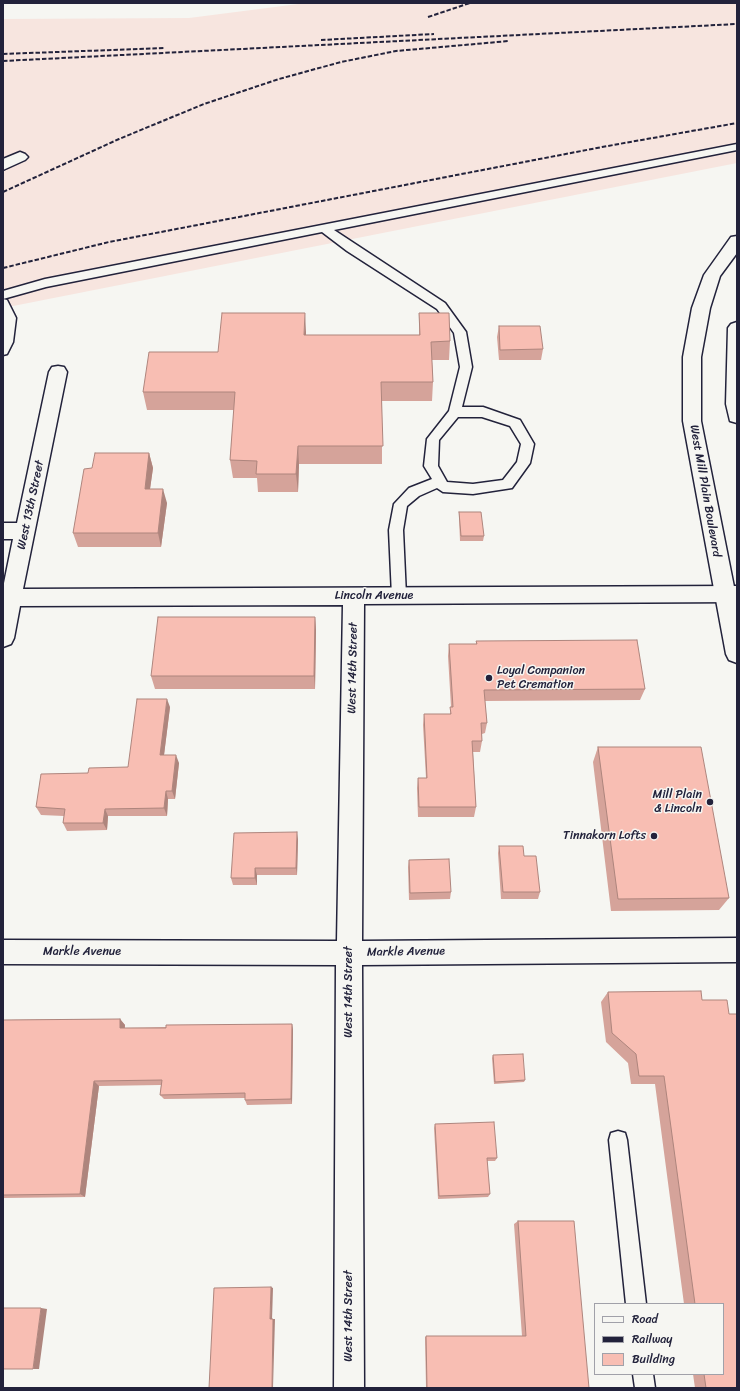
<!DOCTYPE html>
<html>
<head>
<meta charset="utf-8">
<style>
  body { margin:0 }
  #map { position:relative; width:740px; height:1391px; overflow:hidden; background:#f6f6f2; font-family:Sriracha,sans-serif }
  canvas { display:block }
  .frame { position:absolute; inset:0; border:4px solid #22223b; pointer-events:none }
  .legend { position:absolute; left:594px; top:1303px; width:130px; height:72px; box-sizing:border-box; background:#f6f6f2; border:1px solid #a1a1a9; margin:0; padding:5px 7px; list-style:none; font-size:12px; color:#22223b }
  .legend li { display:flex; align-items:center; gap:8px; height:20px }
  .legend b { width:20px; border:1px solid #a1a1a9 }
</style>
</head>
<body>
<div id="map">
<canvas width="740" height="1391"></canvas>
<div class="frame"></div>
<ul class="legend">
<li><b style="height:5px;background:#f6f6f2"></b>Road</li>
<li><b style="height:5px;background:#22223b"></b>Railway</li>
<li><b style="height:11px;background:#f8beb3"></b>Building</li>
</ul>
</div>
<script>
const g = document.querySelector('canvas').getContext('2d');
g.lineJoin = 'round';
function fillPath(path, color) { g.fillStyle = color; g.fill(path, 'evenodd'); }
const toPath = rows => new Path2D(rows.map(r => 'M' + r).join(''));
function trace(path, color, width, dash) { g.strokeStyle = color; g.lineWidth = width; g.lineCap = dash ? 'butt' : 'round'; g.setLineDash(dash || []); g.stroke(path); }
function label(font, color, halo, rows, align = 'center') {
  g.font = font + ' Sriracha,sans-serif'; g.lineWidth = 3; g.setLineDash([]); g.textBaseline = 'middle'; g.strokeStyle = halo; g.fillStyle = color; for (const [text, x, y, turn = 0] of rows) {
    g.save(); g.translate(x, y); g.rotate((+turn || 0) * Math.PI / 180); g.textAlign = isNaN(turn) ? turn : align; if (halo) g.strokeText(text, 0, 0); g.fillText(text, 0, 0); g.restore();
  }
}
fillPath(toPath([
  [306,3,737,3,737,163,3,308,3,19,189,18]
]), '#f7e5df');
const service = toPath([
  [737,144,737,150,334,230,445,303,466,332,472,367,462,407,483,407,520,420,534,444,530,463,512,488,473,494,443,492,437,488,419,496,407,506,403,530,406,596,404,600,399,602,394,600,392,596,389,530,394,504,409,488,432,479,424,466,427,439,449,411,460,367,454,333,437,309,347,251,322,232,46,287,3,299,3,291,45,279,737,144],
  [458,417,482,417,510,426,521,444,517,462,503,480,473,484,447,482,438,466,439,440,458,417],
  [3,299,7,300,16,318,13,342,7,354,3,355,3,299],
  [618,1131,625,1133,627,1140,646,1304,626,1304,609,1140,611,1133,618,1131],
  [633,1374,653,1374,655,1388,635,1388,633,1374]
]);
const minor = toPath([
  [20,152,25,154,28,157,25,160,3,170,3,159,20,152],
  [58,366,64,367,67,372,23,589,737,586,737,602,364,604,362,941,737,938,737,962,362,965,364,1388,334,1388,336,965,3,964,3,940,337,941,343,605,20,606,14,638,11,644,3,647,3,588,13,539,3,539,3,523,17,523,49,372,52,367,58,366]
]);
const secondary = toPath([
  [737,236,737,253,720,276,710,308,701,357,701,421,737,602,737,663,729,660,726,654,683,421,683,357,692,308,704,275,731,237,737,236],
  [737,322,737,423,730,421,726,404,728,328,731,324,737,322]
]);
trace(service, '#22223b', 3);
trace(minor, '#22223b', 3);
trace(secondary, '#22223b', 3);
fillPath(service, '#f6f6f2');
fillPath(minor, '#f6f6f2');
fillPath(secondary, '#f6f6f2');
trace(toPath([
  [428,17,470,3],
  [321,40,434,34],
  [3,54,165,48],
  [3,61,737,24],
  [3,192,119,139,204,104,279,79,341,62,396,51,509,41],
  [3,268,109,242,602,147,737,123]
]), '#22223b', 2, [4.5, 2]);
fillPath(toPath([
  [419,313,450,341,449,360,432,360,433,382,432,401,382,401,382,464,299,464,298,492,258,492,257,478,233,478,230,460,234,410,147,410,143,392,218,352,306,332,306,335,419,335],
  [499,326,543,349,541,360,499,360,497,337],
  [149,453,153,468,150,489,167,503,161,547,78,547,73,533,92,468],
  [459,512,484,536,483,541,460,541,459,517],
  [315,617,316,630,315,689,155,689,151,676],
  [476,641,645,689,640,700,485,701,487,723,485,733,482,734,482,741,480,752,473,752,476,807,474,817,418,817,417,788,418,778,426,778,423,725,424,714,450,714,451,707,448,656,449,644,476,644],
  [170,707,164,755,179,763,175,799,168,799,167,816,108,816,107,830,67,831,63,823,64,816,41,815,36,807,88,773,128,767],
  [598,747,729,898,719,910,611,911,593,762],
  [298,839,297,875,257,875,257,885,233,885,231,878],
  [499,846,524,856,540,892,538,899,501,899,498,853],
  [409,860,451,892,450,899,409,900,408,867],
  [608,992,702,1000,729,1014,737,1388,695,1388,693,1374,723,1374,723,1304,684,1304,655,1084,631,1084,628,1063,606,1042,601,1002],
  [120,1019,125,1025,125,1028,292,1024,293,1030,292,1104,247,1105,245,1100,245,1098,164,1099,160,1095,161,1085,99,1086,85,1197,3,1198,3,1020],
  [493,1055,525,1080,524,1082,494,1084,492,1058],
  [435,1124,497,1158,495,1161,487,1161,490,1194,488,1197,438,1199,434,1128],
  [518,1221,589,1388,426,1388,425,1337,522,1336,514,1224]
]), '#d5a39a');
fillPath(toPath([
  [305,313,306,332,306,354,304,335],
  [298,446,299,464,298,492,296,474],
  [149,453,153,468,148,503,145,489],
  [163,489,167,503,161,547,158,533],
  [315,617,316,630,315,689,314,676],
  [167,699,170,707,163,763,160,755],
  [176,755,179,763,175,799,172,791],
  [166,791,168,799,167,816,164,808],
  [105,809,108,816,107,830,103,823],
  [297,832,298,839,297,875,296,868],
  [255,868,257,875,257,885,255,878],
  [120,1019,125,1025,124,1034,120,1028],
  [292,1024,293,1030,292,1104,291,1099],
  [94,1081,99,1086,85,1197,80,1194],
  [271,1287,273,1288,272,1320,270,1319],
  [41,1308,47,1309,39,1369,33,1369],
  [273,1319,275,1319,273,1388,272,1388]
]), '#ae857d');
const building = toPath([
  [222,313,305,313,304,335,420,335,419,313,449,313,450,341,431,342,433,382,381,382,383,446,298,446,296,474,256,474,257,461,230,460,235,392,143,392,149,352,218,352,222,313],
  [499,326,540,326,543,349,500,350,499,326],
  [95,453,149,453,145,489,163,489,158,533,73,533,84,469,92,468,95,453],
  [459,512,481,512,484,536,461,536,459,512],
  [158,617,315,617,314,676,151,676,158,617],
  [637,640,645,689,484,690,487,723,481,723,482,741,472,741,476,807,419,807,418,778,427,778,424,714,451,714,450,707,453,707,449,644,477,644,476,641,637,640],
  [137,699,167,699,160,755,176,755,172,791,166,791,164,808,105,809,103,823,63,823,65,809,36,807,41,774,88,773,89,768,128,767,137,699],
  [598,747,701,747,729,898,618,899,598,747],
  [297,832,296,868,255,868,255,878,231,878,234,833,297,832],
  [499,846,523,846,524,856,536,856,540,892,503,892,499,846],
  [449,859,451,892,410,893,409,860,449,859],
  [701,991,702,1000,727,1000,729,1014,737,1014,737,1388,706,1388,704,1374,723,1374,723,1304,695,1304,664,1076,639,1076,636,1054,612,1033,608,992,701,991],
  [120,1019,120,1028,166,1028,166,1025,292,1024,291,1099,245,1100,245,1093,160,1095,162,1080,94,1081,80,1194,3,1195,3,1020,120,1019],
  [523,1054,525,1080,495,1082,493,1055,523,1054],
  [494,1122,497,1158,487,1158,490,1194,439,1196,435,1124,494,1122],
  [518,1221,574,1221,589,1388,427,1388,426,1336,526,1336,518,1221],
  [271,1287,270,1319,273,1319,272,1388,209,1388,214,1288,271,1287],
  [3,1308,41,1308,33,1369,3,1369,3,1308]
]);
fillPath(building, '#f8beb3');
trace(building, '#ae857d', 1);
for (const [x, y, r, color] of [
  [489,678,4,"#22223b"],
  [710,802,4,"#22223b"],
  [654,836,4,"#22223b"]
]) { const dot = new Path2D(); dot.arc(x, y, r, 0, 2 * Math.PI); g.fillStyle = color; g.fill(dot); trace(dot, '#f6f6f2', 1.5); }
label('12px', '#22223b', '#f6f6f2', [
  ["West Mill Plain Boulevard",705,491,80],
  ["West 13th Street",31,505,-78],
  ["Lincoln Avenue",374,596],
  ["West 14th Street",353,668,-89],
  ["Markle Avenue",82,952],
  ["Markle Avenue",406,952,-1],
  ["West 14th Street",349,992,-90],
  ["West 14th Street",349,1316,-90]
]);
label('12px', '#22223b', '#f6f6f2', [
  ["Loyal Companion",497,671,"left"],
  ["Pet Cremation",497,685,"left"],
  ["Mill Plain",702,795],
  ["& Lincoln",702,809],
  ["Tinnakorn Lofts",646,836]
], 'right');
</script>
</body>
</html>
